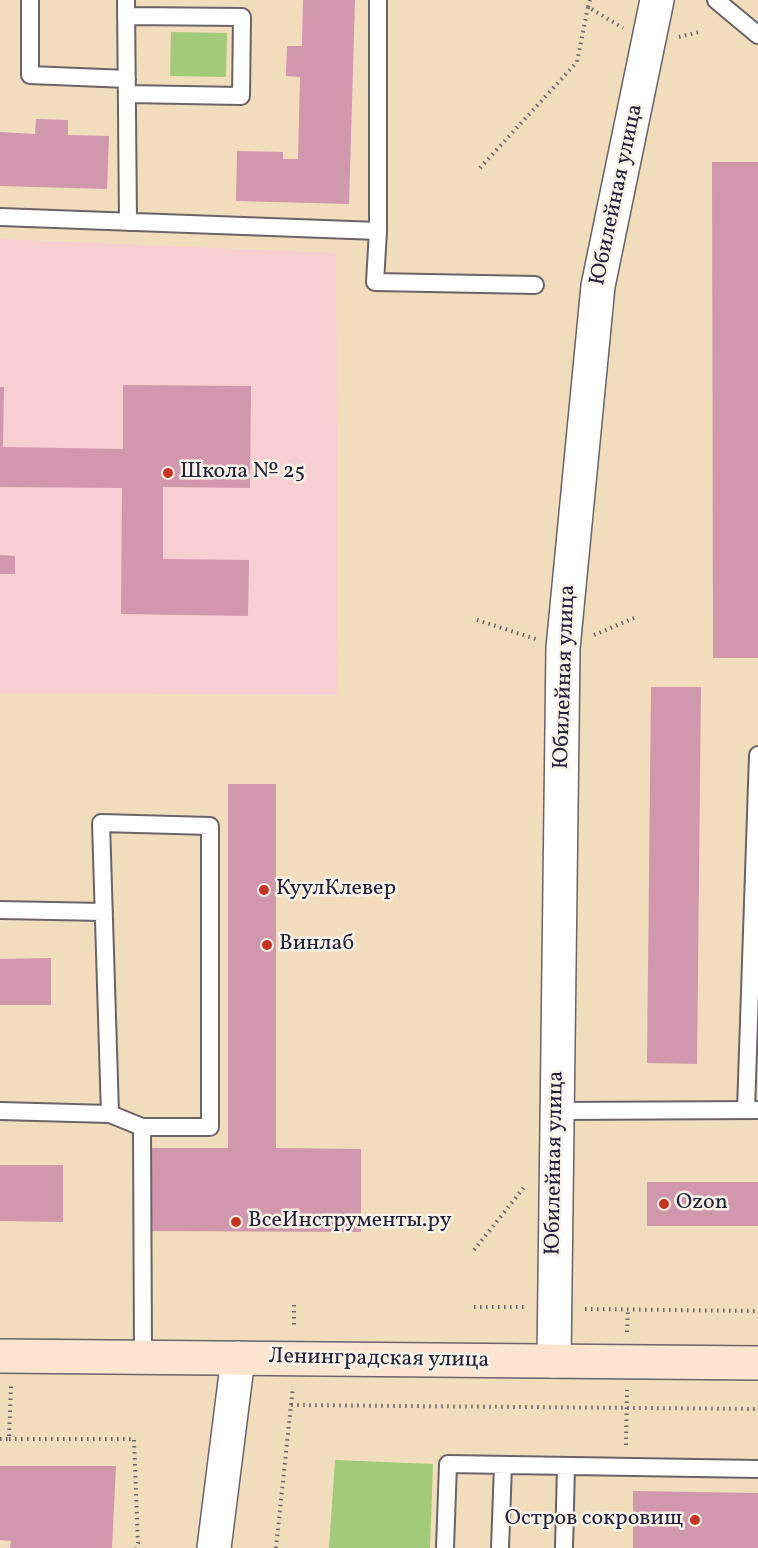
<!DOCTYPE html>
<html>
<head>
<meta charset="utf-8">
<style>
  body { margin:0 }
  canvas { display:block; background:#f1dcbc }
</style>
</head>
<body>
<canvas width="758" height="1548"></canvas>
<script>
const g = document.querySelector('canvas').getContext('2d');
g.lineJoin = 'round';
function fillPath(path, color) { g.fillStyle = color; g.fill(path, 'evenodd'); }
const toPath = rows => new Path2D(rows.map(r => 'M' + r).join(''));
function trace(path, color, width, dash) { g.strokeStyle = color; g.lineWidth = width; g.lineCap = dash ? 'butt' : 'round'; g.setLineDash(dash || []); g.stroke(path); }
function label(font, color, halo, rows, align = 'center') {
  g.font = font + ' Vollkorn,serif'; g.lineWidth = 5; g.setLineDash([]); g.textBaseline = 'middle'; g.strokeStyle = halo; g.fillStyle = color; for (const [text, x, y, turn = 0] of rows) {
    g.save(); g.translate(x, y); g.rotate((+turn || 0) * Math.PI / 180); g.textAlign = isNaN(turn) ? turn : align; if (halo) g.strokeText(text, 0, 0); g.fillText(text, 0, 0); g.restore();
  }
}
fillPath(toPath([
  [0,239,336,253,338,695,0,693]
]), '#f7cfd2');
fillPath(toPath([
  [171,32,227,33,226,77,170,76],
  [335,1460,433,1464,430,1548,329,1548]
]), '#a1cb78');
fillPath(toPath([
  [303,0,355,0,349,204,236,201,237,151,283,152,283,159,298,159,300,77,286,76,287,46,302,46],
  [36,119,68,120,68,135,109,136,107,189,0,186,0,132,35,134],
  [712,162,758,162,758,658,713,658],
  [123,385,251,386,250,488,163,487,163,559,249,560,248,616,121,614,122,488,0,487,0,387,4,387,3,447,123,449],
  [0,555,15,556,15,574,0,574],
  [651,687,701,687,697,1064,647,1063],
  [228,784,276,784,276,1148,361,1149,361,1232,152,1231,152,1148,228,1148],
  [51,958,51,1005,0,1005,0,959],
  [0,1165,63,1165,63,1222,0,1221],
  [647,1182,758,1182,758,1226,647,1226],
  [0,1466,116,1466,112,1548,10,1548,11,1541,0,1540],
  [633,1491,758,1493,758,1548,633,1548]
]), '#d197ad');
const service = toPath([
  [30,0,30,75,127,79],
  [126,0,128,222],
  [378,0,378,231,375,282,535,285],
  [716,0,758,35],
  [126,16,242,17,241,96,127,94],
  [0,217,378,231],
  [0,910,104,912],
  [746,1110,758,755],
  [0,1111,110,1114],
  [557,1111,758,1110],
  [142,1127,110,1114,101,823,210,826,210,1127,142,1127,143,1357],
  [445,1548,448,1464,758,1469],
  [500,1548,503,1465],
  [564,1548,566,1466]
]);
const tertiary = toPath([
  [554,1361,563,648,598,286,657,0],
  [214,1548,238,1358]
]);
const secondary = toPath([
  [0,1356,758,1363]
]);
trace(service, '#6a6368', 20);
trace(tertiary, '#6a6368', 36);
trace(secondary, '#6a6368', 36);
trace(toPath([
  [588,7,590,0],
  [679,37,699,32],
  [480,168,577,62,588,7,623,28],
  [477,620,536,639],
  [594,635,634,618],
  [474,1250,526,1185],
  [294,1305,294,1329],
  [474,1307,526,1307],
  [585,1309,758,1311],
  [627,1332,628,1309],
  [291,1405,293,1387],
  [0,1439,9,1439,11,1385],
  [9,1439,134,1439,138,1543,136,1548],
  [626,1445,627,1390],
  [276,1548,291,1405,758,1409]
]), '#6a6368', 4, [1.5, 4.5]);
trace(service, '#fff', 16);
trace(tertiary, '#fff', 33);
trace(secondary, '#fce5d0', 33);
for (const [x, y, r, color] of [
  [168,473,6,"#c8321e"],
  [264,890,6,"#c8321e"],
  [267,945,6,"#c8321e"],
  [664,1204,6,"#c8321e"],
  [236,1222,6,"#c8321e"],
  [695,1520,6,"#c8321e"]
]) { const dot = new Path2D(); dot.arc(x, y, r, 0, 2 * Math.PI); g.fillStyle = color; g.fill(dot); trace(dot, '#f7f3e8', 2); }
label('22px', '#22223b', '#f7f3e8', [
  ["Юбилейная улица",618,195,-78],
  ["Юбилейная улица",566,677,-88],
  ["Юбилейная улица",556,1163,-89],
  ["Ленинградская улица",379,1360,1]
]);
label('22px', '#22223b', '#f7f3e8', [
  ["Школа № 25",180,473],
  ["КуулКлевер",276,890],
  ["Винлаб",279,945],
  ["Ozon",676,1204],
  ["ВсеИнструменты.ру",248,1222],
  ["Остров сокровищ",683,1520,"right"]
], 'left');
</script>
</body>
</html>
